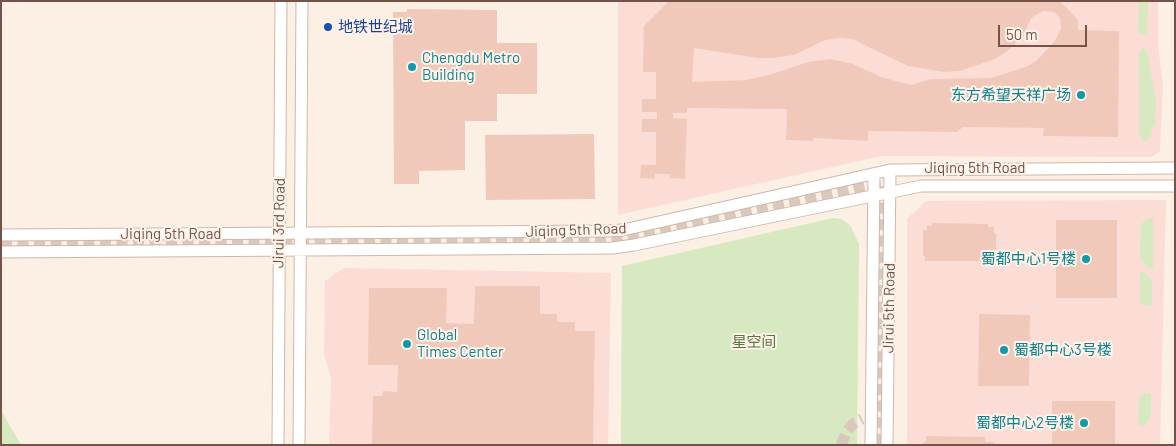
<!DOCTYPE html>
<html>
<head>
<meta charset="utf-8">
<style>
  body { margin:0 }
  #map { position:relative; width:1176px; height:446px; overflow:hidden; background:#fcefe3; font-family:Barlow,sans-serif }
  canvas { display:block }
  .frame { position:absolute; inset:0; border:2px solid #745349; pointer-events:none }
  .scale { position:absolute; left:998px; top:25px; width:89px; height:22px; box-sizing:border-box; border:2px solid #745349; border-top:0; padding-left:6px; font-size:15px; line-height:18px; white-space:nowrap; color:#745349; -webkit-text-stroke:4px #fff3e9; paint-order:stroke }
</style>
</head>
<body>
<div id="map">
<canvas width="1176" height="446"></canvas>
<div class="frame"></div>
<div class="scale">50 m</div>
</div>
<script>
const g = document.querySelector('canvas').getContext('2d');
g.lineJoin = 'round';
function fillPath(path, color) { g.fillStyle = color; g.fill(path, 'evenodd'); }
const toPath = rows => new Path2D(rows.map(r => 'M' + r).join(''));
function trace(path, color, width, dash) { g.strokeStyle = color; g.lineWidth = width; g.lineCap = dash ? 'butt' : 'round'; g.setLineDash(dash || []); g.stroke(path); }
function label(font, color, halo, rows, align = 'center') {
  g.font = font + ' Barlow,"Noto Sans SC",sans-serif'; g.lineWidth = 4; g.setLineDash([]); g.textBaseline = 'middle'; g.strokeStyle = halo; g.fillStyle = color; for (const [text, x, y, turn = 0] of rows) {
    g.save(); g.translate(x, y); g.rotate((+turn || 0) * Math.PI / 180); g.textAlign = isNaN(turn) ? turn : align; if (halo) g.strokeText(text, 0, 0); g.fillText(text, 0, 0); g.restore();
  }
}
fillPath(toPath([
  [618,1,1158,1,1158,47,1163,85,1160,151,1151,157,881,156,618,215],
  [1166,200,1160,445,907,445,907,219,926,201],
  [344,268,611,273,608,445,329,445,331,378,324,355,325,281]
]), '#fcddd6');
fillPath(toPath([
  [1139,1,1148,1,1147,34,1138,34],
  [1142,48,1147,50,1156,102,1155,127,1152,127,1151,135,1147,141,1143,141,1139,136,1139,52],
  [833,218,842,219,850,225,859,244,857,445,621,444,622,266],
  [1153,218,1153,268,1148,268,1140,259,1141,225,1146,219],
  [1140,272,1144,272,1152,281,1152,306,1140,304],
  [1145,393,1151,393,1151,415,1145,426,1138,426,1139,398],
  [1,410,21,445,1,445]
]), '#d7e9c1');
fillPath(toPath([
  [669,1,1060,1,1078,20,1078,30,1119,31,1118,137,1043,136,1044,128,963,127,957,132,868,131,868,141,813,138,813,141,786,140,787,109,687,108,687,113,673,113,673,118,687,119,685,179,670,178,670,174,655,174,655,179,640,178,641,165,656,165,656,132,642,132,642,119,657,119,657,112,642,112,642,99,656,99,656,72,643,72,644,26],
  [1043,11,1054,12,1060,18,1061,29,1055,41,1037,60,1028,66,991,78,931,79,911,85,881,77,853,64,830,59,808,62,772,74,747,80,692,82,694,48,758,58,773,58,794,55,825,40,841,38,852,39,908,66,944,72,960,71,995,59,1006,52,1023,37,1031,18],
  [407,9,497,10,497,43,537,43,537,94,497,94,497,121,465,121,465,170,419,171,419,184,394,184,393,12,407,12],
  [594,134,595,199,486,200,485,135],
  [1056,220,1117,220,1117,298,1056,298],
  [932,223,988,224,988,227,994,227,994,233,996,233,996,251,993,250,994,257,987,258,987,261,925,261,925,256,923,256,923,230,927,230,927,226,932,226],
  [475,286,540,286,540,314,557,314,557,322,575,322,575,331,595,331,593,445,372,445,373,396,382,396,383,391,397,392,398,365,368,365,369,288,447,288,446,323,474,324],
  [979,314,1030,315,1029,386,978,386],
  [1052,401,1115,401,1115,445,1052,445],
  [926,436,985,437,985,442,994,442,993,445,923,445,923,442,926,442]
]), '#f1c9ba');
trace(toPath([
  [1,244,604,240,630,237,883,183,880,445],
  [841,445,847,431,854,423,862,419]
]), '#dac8bc', 11, [11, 5.5]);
const minor = toPath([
  [1,235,607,231,623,230,890,170,1175,168],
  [1,252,613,248,634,245,921,186,1175,186],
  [278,445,281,1],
  [299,445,302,1],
  [871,445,874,174],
  [887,445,890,170]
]);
trace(minor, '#cfb7ac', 13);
trace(minor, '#fff', 11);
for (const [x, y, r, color] of [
  [328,27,5,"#1a4fb4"],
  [412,67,5,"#0f9aa8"],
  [1081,95,5,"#0f9aa8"],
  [1086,259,5,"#0f9aa8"],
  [407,344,5,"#0f9aa8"],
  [1004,350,5,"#0f9aa8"],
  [1084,423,5,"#0f9aa8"]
]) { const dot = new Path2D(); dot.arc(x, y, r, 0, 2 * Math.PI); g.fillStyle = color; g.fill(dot); trace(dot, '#fff3e9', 2); }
label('15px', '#164399', '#fff3e9', [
  ["地铁世纪城",338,27]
], 'left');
label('15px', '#0d838f', '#fff3e9', [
  ["Chengdu Metro",422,58],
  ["Building",422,75],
  ["东方希望天祥广场",1071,95,"right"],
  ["蜀都中心1号楼",1076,259,"right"],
  ["Global",417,335],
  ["Times Center",417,352],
  ["蜀都中心3号楼",1014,350],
  ["蜀都中心2号楼",1074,423,"right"]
], 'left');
label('15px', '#745349', '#fff3e9', [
  ["Jiqing 5th Road",975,168],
  ["Jirui 3rd Road",279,223,-89],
  ["Jiqing 5th Road",576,230,-2],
  ["Jiqing 5th Road",171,234],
  ["Jirui 5th Road",889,308,-89]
]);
label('15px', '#597941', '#fff3e9', [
  ["星空间",754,342]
]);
</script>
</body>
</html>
